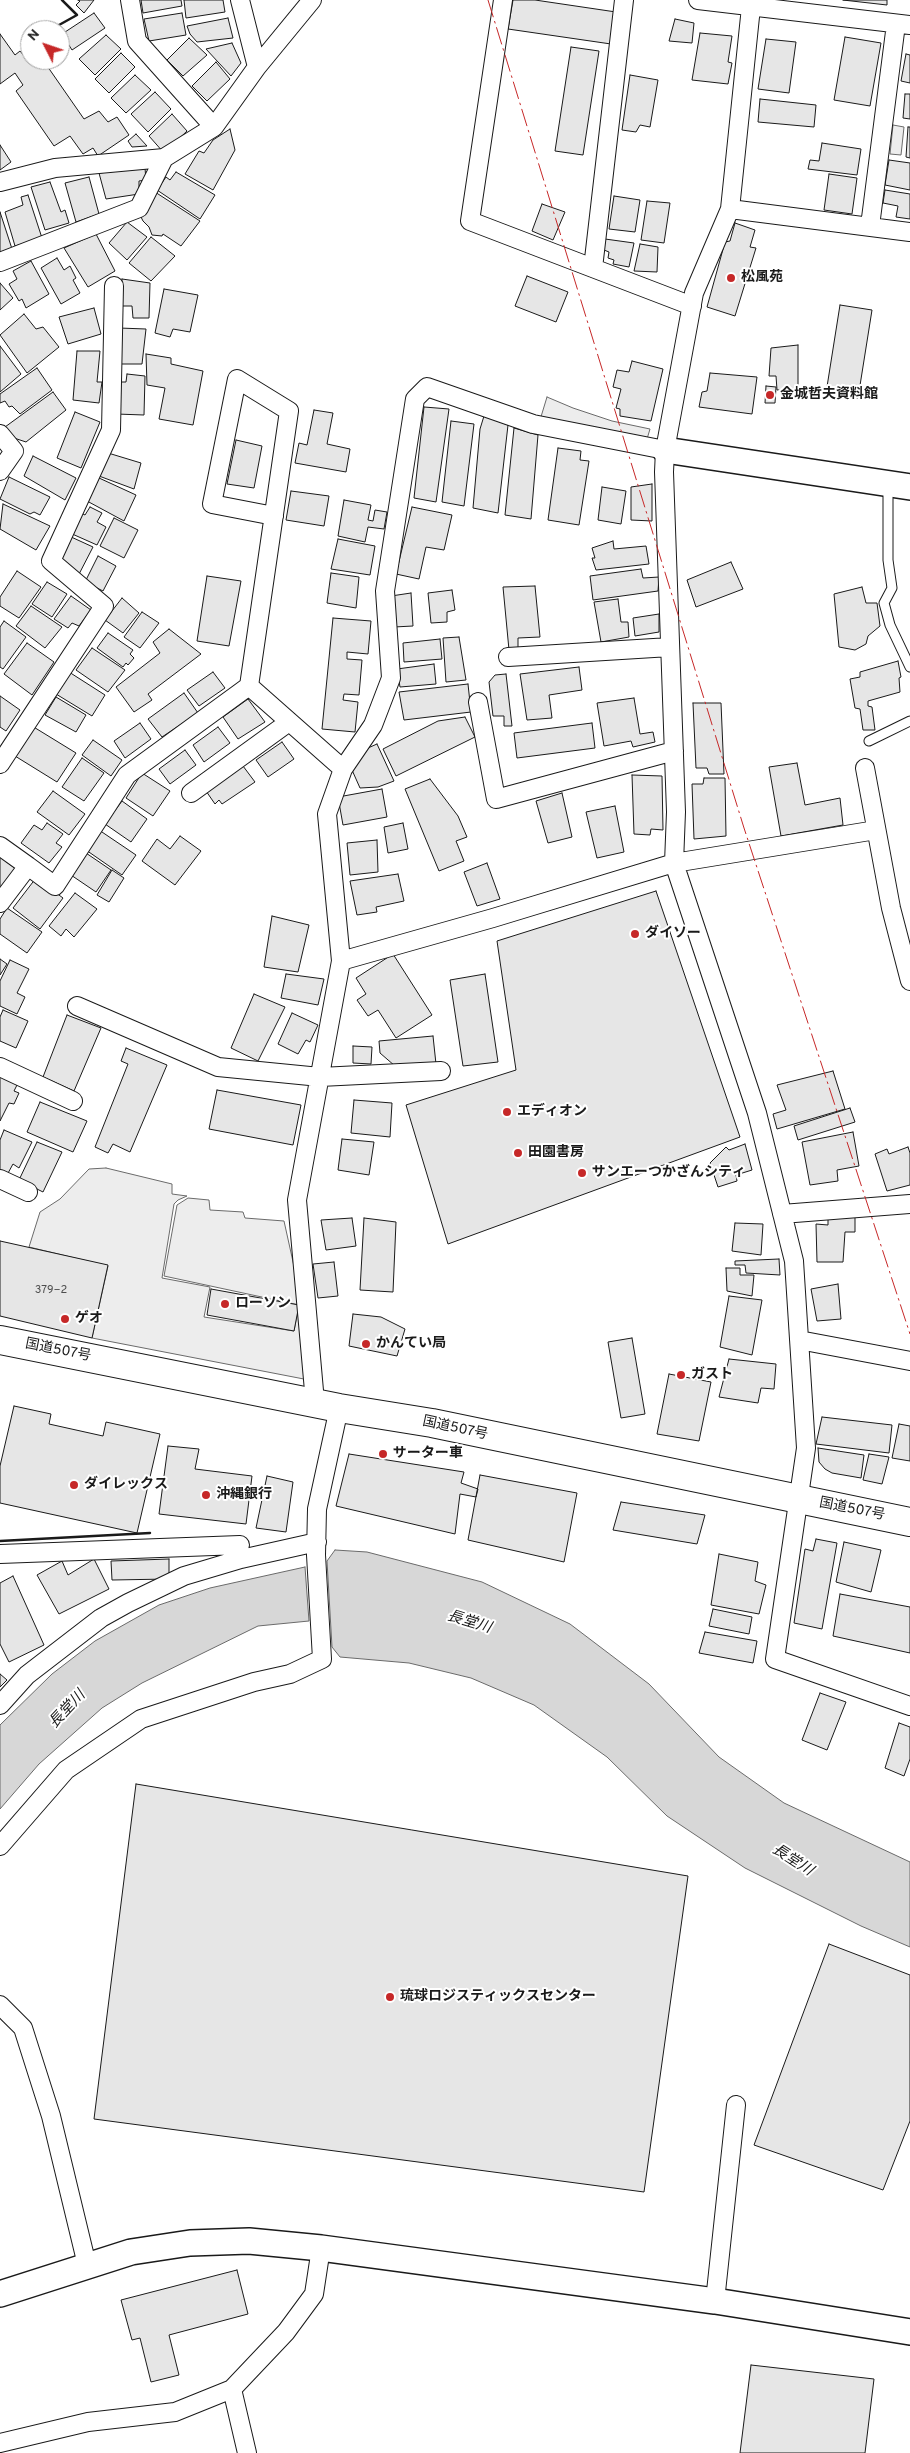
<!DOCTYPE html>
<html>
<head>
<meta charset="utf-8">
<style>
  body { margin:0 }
  #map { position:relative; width:910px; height:2453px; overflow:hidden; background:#fff; font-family:Overpass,sans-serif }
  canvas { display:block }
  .north { position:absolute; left:20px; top:20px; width:50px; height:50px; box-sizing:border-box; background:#fff; border:1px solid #a3a3a3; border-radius:50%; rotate:311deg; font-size:14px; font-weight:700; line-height:20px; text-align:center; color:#1a1a1a }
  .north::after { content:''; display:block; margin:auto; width:18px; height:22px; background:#c62828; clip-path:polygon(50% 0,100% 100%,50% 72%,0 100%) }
</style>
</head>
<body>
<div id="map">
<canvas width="910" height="2453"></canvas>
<div class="north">N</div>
</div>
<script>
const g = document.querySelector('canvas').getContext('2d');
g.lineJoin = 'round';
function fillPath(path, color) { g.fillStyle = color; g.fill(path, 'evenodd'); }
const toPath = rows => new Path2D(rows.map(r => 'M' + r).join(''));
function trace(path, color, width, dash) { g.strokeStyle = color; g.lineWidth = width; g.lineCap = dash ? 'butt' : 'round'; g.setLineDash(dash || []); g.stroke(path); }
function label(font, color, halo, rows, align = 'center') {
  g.font = font + ' Overpass,"Noto Sans JP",sans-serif'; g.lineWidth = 4; g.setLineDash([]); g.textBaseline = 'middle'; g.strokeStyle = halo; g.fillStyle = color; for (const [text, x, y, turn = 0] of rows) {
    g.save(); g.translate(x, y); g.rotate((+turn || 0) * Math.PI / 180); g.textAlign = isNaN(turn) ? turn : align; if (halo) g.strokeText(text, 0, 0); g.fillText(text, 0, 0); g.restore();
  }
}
const built = toPath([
  [893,125,904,127,901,155,890,154,893,125],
  [547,397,573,408,612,421,650,429,647,439,540,420,547,397],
  [106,1168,172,1184,172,1194,187,1196,178,1200,174,1204,162,1278,210,1287,204,1317,294,1331,299,1305,164,1276,177,1205,188,1198,209,1200,210,1210,243,1212,245,1218,284,1221,301,1298,309,1380,92,1338,108,1266,29,1247,40,1212,60,1199,89,1169,106,1168]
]);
fillPath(built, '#ededed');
trace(built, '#6a6a6a', 1);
const water = toPath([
  [335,1550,367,1552,482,1582,570,1624,649,1684,719,1757,784,1803,910,1862,910,1947,861,1926,745,1868,667,1816,607,1757,534,1705,471,1678,409,1663,340,1657,332,1647,327,1561,335,1550],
  [305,1567,309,1621,258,1626,142,1683,102,1708,39,1764,0,1809,0,1725,52,1674,95,1641,159,1605,210,1588,305,1567]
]);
fillPath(water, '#d7d7d7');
trace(water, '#6a6a6a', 1);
const building = toPath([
  [78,0,94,0,84,13,76,5,80,1,78,0],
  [141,0,181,0,182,6,143,13,141,0],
  [184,0,223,0,225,12,186,18,184,0],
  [513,0,535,0,616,12,611,44,508,29,513,0],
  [843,0,887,0,887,5,843,0],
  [94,13,105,28,72,50,62,34,94,13],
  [182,13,186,35,149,41,144,19,182,13],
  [228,18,233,38,197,42,190,34,187,26,228,18],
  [675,19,694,23,692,43,669,41,675,19],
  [700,33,732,36,728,62,732,63,728,84,692,80,700,33],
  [0,34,15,55,20,51,29,62,43,60,84,119,99,111,108,122,117,117,129,135,98,156,93,148,83,154,70,136,54,146,16,91,23,85,15,73,0,84,0,34],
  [106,35,121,49,95,75,79,59,106,35],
  [845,37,881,43,870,106,834,100,845,37],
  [189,38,207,55,183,76,167,60,189,38],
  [766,39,796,42,789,93,758,89,766,39],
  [232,43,241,63,231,76,206,49,232,43],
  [571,47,599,51,583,155,555,151,571,47],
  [121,53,135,67,109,93,95,79,121,53],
  [906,54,910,55,910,83,901,81,906,54],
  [216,62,230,79,207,101,192,86,216,62],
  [135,75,151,90,126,113,111,98,135,75],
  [630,75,658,80,650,127,640,125,636,132,622,130,630,75],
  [155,92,171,109,148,132,131,114,155,92],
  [905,94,910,94,910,119,903,118,905,94],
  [760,99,816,105,814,127,758,122,760,99],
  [172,114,187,131,164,153,149,136,172,114],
  [908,127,910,127,910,158,906,157,908,127],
  [230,129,235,150,213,190,185,174,199,151,204,153,213,140,230,129],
  [136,134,147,146,132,147,128,141,136,134],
  [822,143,861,149,857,175,808,169,810,160,819,161,822,143],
  [0,145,11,162,0,170,0,145],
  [889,160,910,163,910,190,885,185,889,160],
  [145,168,146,180,139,181,139,194,106,199,99,173,145,168],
  [176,172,215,195,200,219,157,190,166,177,170,180,176,172],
  [829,174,857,178,852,214,824,210,829,174],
  [89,177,99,214,76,222,65,183,89,177],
  [50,182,61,212,65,210,69,223,45,230,31,187,50,182],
  [885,190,910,194,910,219,896,217,898,206,883,203,885,190],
  [155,192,200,221,181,246,163,234,162,236,152,235,149,227,143,221,140,215,155,192],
  [28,195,42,238,15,246,5,212,23,205,21,197,28,195],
  [614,196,640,200,635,232,609,229,614,196],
  [647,201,670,203,664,243,641,240,647,201],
  [542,204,565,212,553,240,532,231,542,204],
  [0,212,13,252,0,258,0,212],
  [127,222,147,237,127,260,109,243,127,222],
  [735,223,755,230,750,247,756,248,735,316,707,307,725,242,730,241,735,223],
  [96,234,115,271,88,287,64,248,96,234],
  [151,237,175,256,151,281,129,263,151,237],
  [605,239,634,243,629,267,613,264,614,260,608,258,609,252,604,250,605,239],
  [640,244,658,247,657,272,634,271,640,244],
  [57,258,64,270,70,266,76,278,73,280,80,293,61,304,41,268,57,258],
  [31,261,49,294,26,308,22,299,19,301,9,284,17,279,13,271,31,261],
  [527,276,568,292,556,322,515,306,527,276],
  [122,279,150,283,149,318,133,318,132,306,121,306,122,279],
  [0,283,13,298,0,310,0,283],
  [164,289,198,295,190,332,173,329,170,337,155,333,164,289],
  [840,305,872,310,858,398,826,393,840,305],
  [94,308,101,334,68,344,59,317,94,308],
  [24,314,36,329,43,327,59,347,27,373,0,335,24,314],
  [119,328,146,329,142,364,118,364,119,328],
  [798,345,798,389,777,390,776,376,769,376,771,348,798,345],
  [0,346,21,374,0,392,0,346],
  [77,351,100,351,97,382,102,382,99,403,73,400,77,351],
  [146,354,171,358,171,364,203,371,193,425,159,419,165,388,147,385,146,354],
  [632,361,663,369,651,421,620,416,620,409,616,408,621,389,613,387,617,370,629,372,632,361],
  [37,368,52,390,20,414,12,406,9,407,5,401,0,403,0,394,37,368],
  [710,373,757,377,752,414,699,407,702,392,707,391,710,373],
  [127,374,145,376,144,415,116,414,117,382,126,382,127,374],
  [766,386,776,387,775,403,765,403,766,386],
  [53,392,66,410,26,442,14,438,5,427,53,392],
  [424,407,449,409,436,502,414,498,424,407],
  [314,410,333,413,327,444,350,449,346,472,295,463,299,443,307,445,314,410],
  [75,412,100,422,81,468,57,458,75,412],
  [484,416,508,425,498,513,473,508,480,429,484,416],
  [451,421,474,424,464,506,442,502,451,421],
  [514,428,538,435,531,519,505,515,514,428],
  [236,440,262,446,254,488,227,484,236,440],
  [558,448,581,451,580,460,589,461,579,525,548,520,558,448],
  [108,453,141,463,134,489,99,476,108,453],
  [33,456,76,478,65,500,24,476,33,456],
  [9,477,50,497,40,515,34,512,30,514,0,499,9,477],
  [99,478,136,495,124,521,87,501,99,478],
  [652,484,652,521,631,520,631,487,652,484],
  [602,487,626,491,621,524,598,520,602,487],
  [291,491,329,496,324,526,286,520,291,491],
  [344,500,371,505,368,520,373,521,375,510,387,512,384,529,368,527,365,542,338,536,344,500],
  [3,504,50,526,36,550,0,529,3,504],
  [90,507,102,513,97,522,106,527,97,545,70,533,81,513,85,515,90,507],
  [412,507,452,515,444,550,426,547,419,579,396,574,412,507],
  [114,518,138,530,124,558,100,546,114,518],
  [69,536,93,547,77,578,59,563,69,536],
  [338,539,375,546,370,575,331,569,338,539],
  [613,541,614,549,646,546,649,564,596,570,592,558,595,558,592,548,613,541],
  [98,556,116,566,103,591,85,582,98,556],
  [731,562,743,589,696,607,687,580,731,562],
  [641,569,643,578,659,577,658,591,593,600,590,576,641,569],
  [17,571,41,587,19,618,0,606,0,597,17,571],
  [331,573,359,577,356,608,327,603,331,573],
  [207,576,241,581,229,646,197,641,207,576],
  [47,582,67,594,52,617,32,604,47,582],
  [535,586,540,637,518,638,518,651,509,650,503,587,535,586],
  [862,587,866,603,877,603,880,626,868,636,866,644,855,650,839,647,834,594,862,587],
  [452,590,455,610,447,612,447,622,431,623,428,593,452,590],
  [411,593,413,626,394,627,391,596,411,593],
  [71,596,91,610,79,626,72,623,68,628,54,619,71,596],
  [122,598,139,613,123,633,105,620,122,598],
  [618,599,621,622,628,622,629,637,601,642,594,602,618,599],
  [31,606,62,627,45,648,16,626,31,606],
  [142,612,159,623,140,648,124,637,142,612],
  [659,614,659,632,635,636,633,618,659,614],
  [333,618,371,621,368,654,347,652,347,659,362,660,359,695,344,694,343,700,358,702,355,732,322,729,333,618],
  [4,621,26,637,3,669,0,667,0,627,4,621],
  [169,629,201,654,148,694,152,700,134,712,116,687,160,653,153,642,169,629],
  [108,633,133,650,130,654,134,658,128,665,126,663,123,667,97,648,108,633],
  [459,637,466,680,446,682,443,638,459,637],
  [440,639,442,659,404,662,403,643,440,639],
  [27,643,54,662,32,695,4,674,27,643],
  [92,648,125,670,108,692,76,670,92,648],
  [898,661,901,677,899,678,900,692,868,701,868,706,872,707,875,730,863,730,860,709,855,708,850,679,860,677,860,672,898,661],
  [434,664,436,684,400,687,397,669,434,664],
  [579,667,582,690,549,695,552,718,527,720,520,674,579,667],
  [69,672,105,695,92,716,56,694,69,672],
  [213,672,225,688,199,706,187,690,213,672],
  [506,674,512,726,504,726,504,716,493,716,489,682,495,675,506,674],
  [468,684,471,712,404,720,399,692,468,684],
  [184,693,198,713,162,737,148,719,184,693],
  [0,696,20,710,6,731,0,727,0,696],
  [56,697,86,715,76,732,45,715,56,697],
  [634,698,640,734,653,732,655,742,633,747,631,741,604,746,597,703,634,698],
  [248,699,265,722,238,739,223,717,248,699],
  [693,703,721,703,724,774,709,774,707,768,696,768,693,703],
  [465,717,475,737,396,776,383,749,438,721,465,717],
  [140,723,151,739,125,758,114,741,140,723],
  [592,723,595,748,517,758,514,733,592,723],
  [32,726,76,753,57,782,15,756,32,726],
  [218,727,230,743,204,762,193,745,218,727],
  [93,740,122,760,111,776,82,755,93,740],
  [282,742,294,759,268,777,256,760,282,742],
  [377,744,394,781,378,787,360,788,352,770,368,748,377,744],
  [185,750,196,765,170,784,159,769,185,750],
  [82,758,104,773,84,801,62,787,82,758],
  [797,763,805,805,840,798,843,825,781,836,769,767,797,763],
  [243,766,255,782,222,804,219,800,215,804,206,791,243,766],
  [142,773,170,791,153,816,126,798,142,773],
  [632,775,662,776,663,830,651,829,650,835,634,834,632,775],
  [704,778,725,778,726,836,694,839,692,784,703,784,704,778],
  [430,779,458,816,467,837,456,841,464,861,439,871,405,789,430,779],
  [382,789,387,817,343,825,338,797,382,789],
  [53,791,85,814,69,835,37,812,53,791],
  [562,793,572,837,548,843,536,801,562,793],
  [122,801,147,819,131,842,105,824,122,801],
  [615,806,624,852,597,858,586,812,615,806],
  [47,823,63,834,56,843,62,847,49,863,21,843,34,825,42,830,47,823],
  [403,823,408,849,388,853,384,827,403,823],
  [99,830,136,855,122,875,86,850,99,830],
  [180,836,201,851,175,885,142,861,157,839,170,849,180,836],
  [377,840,378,872,350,875,347,843,377,840],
  [83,851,111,870,96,892,68,873,83,851],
  [0,857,16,869,0,891,0,857],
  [487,863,500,899,477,906,464,872,487,863],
  [112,870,124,878,109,902,97,895,112,870],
  [398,874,404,901,376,907,377,912,357,915,350,881,398,874],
  [36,878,63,898,40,929,13,908,36,878],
  [656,891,740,1137,448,1244,406,1105,516,1070,497,941,656,891],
  [75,893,97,909,74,937,66,929,61,936,49,926,75,893],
  [7,908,42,932,27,953,0,934,0,919,7,908],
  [272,916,309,925,298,972,264,967,272,916],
  [393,954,432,1015,396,1038,378,1010,368,1016,357,1000,366,994,356,978,393,954],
  [0,959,7,964,0,975,0,959],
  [10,960,29,969,17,993,25,997,17,1014,0,1006,0,981,10,960],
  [286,974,324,979,318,1005,281,998,286,974],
  [485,974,498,1062,463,1066,450,980,485,974],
  [254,994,285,1007,258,1061,231,1048,254,994],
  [3,1010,28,1021,16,1048,0,1041,0,1017,3,1010],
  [292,1013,318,1025,310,1042,306,1040,298,1054,278,1044,292,1013],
  [67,1015,101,1028,74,1091,43,1077,67,1015],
  [433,1036,436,1064,395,1066,380,1053,379,1041,433,1036],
  [353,1046,372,1047,371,1064,353,1063,353,1046],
  [126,1048,167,1065,130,1152,113,1144,108,1153,95,1147,128,1064,121,1061,126,1048],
  [833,1071,845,1109,777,1129,773,1114,786,1110,777,1085,833,1071],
  [0,1073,19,1081,14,1091,19,1093,14,1104,9,1103,0,1121,0,1073],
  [217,1090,301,1105,293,1145,209,1129,217,1090],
  [354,1100,392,1103,390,1137,351,1133,354,1100],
  [40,1102,87,1121,73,1152,27,1132,40,1102],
  [850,1108,855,1122,798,1140,794,1126,850,1108],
  [4,1130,32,1142,19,1168,13,1164,7,1175,0,1172,0,1140,4,1130],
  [853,1132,859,1166,837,1170,838,1181,810,1185,802,1142,853,1132],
  [342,1139,374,1142,369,1175,338,1170,342,1139],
  [37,1142,62,1152,43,1192,19,1180,37,1142],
  [745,1144,752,1170,736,1175,737,1181,718,1187,710,1163,726,1147,729,1150,745,1144],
  [908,1147,910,1153,910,1185,887,1191,875,1154,887,1149,889,1154,908,1147],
  [855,1212,855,1232,845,1232,843,1262,817,1262,816,1224,828,1225,828,1214,855,1212],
  [352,1218,356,1246,326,1250,321,1220,352,1218],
  [364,1218,396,1222,393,1292,360,1290,364,1218],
  [735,1223,763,1224,761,1255,732,1251,735,1223],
  [0,1241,108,1265,92,1338,0,1316,0,1241],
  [779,1259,780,1275,746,1273,745,1265,735,1265,735,1261,779,1259],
  [334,1262,338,1296,318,1298,313,1264,334,1262],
  [726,1268,740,1268,740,1275,754,1275,752,1296,727,1291,726,1268],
  [838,1284,841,1319,817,1321,811,1289,838,1284],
  [211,1289,299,1305,294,1331,207,1315,211,1289],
  [729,1296,762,1300,752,1355,720,1347,729,1296],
  [353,1314,381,1317,405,1329,397,1356,349,1346,353,1314],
  [632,1338,645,1414,621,1418,608,1342,632,1338],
  [729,1359,776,1364,774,1389,761,1388,758,1403,719,1397,729,1359],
  [669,1374,711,1382,699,1441,657,1434,669,1374],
  [14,1406,51,1414,49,1424,103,1436,106,1422,160,1434,137,1533,0,1503,0,1466,14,1406],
  [822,1417,892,1425,889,1453,816,1444,822,1417],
  [899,1424,910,1426,910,1461,892,1458,899,1424],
  [168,1446,199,1449,195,1469,252,1476,246,1524,159,1514,168,1446],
  [818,1448,864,1455,861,1478,832,1473,825,1469,819,1462,818,1448],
  [349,1454,464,1472,461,1483,478,1489,476,1497,460,1494,455,1534,336,1506,349,1454],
  [869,1454,889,1457,882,1484,863,1480,869,1454],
  [480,1475,577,1493,564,1562,468,1540,480,1475],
  [267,1476,293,1482,286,1532,256,1528,267,1476],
  [621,1502,705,1515,697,1544,613,1530,621,1502],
  [816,1539,837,1543,822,1629,794,1623,805,1549,813,1551,816,1539],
  [844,1542,881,1550,871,1592,836,1582,844,1542],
  [719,1554,758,1562,755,1581,766,1585,759,1614,711,1605,719,1554],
  [94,1559,109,1589,59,1614,37,1575,62,1561,68,1575,94,1559],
  [169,1559,169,1579,112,1580,111,1561,169,1559],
  [13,1576,44,1645,9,1662,0,1644,0,1583,13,1576],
  [840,1594,910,1607,910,1653,833,1636,840,1594],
  [713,1609,752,1617,749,1634,709,1626,713,1609],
  [705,1632,757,1641,753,1663,699,1653,705,1632],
  [0,1674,7,1680,0,1687,0,1674],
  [820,1693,846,1702,827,1750,802,1740,820,1693],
  [899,1723,910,1727,910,1759,904,1776,885,1768,899,1723],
  [136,1784,688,1876,644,2192,94,2119,136,1784],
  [829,1944,910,1975,910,2121,883,2190,754,2145,829,1944],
  [237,2270,248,2314,169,2335,179,2375,151,2382,140,2338,132,2340,121,2300,237,2270],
  [751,2365,874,2379,865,2453,740,2453,751,2365]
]);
fillPath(building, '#e6e6e6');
trace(building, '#1a1a1a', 1);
const lane = toPath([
  [888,486,888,560,892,588,884,603,890,625,910,667],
  [869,741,910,721]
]);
const street = toPath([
  [130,0,137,41,214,127],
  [240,0,257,67],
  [503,0,470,221,692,306],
  [698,0,910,25],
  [751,7,730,209,694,293,665,450,664,472,676,812,674,863,757,1113,794,1261,806,1448,775,1659,910,1706],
  [0,182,55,168,164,158,214,127,257,67,312,0],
  [730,209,910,232],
  [870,226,896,24],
  [0,262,139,208,164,158],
  [593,268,624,0],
  [0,434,14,451,0,471],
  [274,516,212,504,237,379,289,411,249,686,343,769],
  [508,657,670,647],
  [478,702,496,799,674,751],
  [0,764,104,606,51,561,111,430,114,286],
  [865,768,891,908,910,981],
  [191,793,289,722],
  [0,846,28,866,0,903],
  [28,866,55,886,127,775,249,686],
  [341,961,493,918,674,863,876,830],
  [77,1006,218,1067,320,1077,441,1071],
  [0,1067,73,1101],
  [0,1179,28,1192],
  [782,1214,910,1204],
  [799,1340,910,1361],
  [315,1402,297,1200,341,961,327,814,343,769,373,725,391,678,385,591,415,399,427,387,533,424,665,450],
  [0,1554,240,1545],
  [0,1705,27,1675,101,1618,128,1603,184,1576,241,1559,317,1542],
  [0,1846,66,1770,141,1719,254,1682,290,1674,322,1659,316,1555,317,1509,339,1408],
  [0,2005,23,2028,51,2116,87,2265],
  [715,2301,736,2105],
  [232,2389,247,2453],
  [0,2443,88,2422,175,2412,232,2389,286,2332,314,2294,321,2248]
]);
const secondary = toPath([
  [665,450,910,487],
  [0,2294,131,2252,190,2243,249,2241,321,2248,715,2301,910,2332]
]);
const highway = toPath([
  [0,1340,339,1408,432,1423,910,1522]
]);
trace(lane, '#1a1a1a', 11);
trace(street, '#1a1a1a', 20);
trace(secondary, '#1a1a1a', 28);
trace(highway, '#1a1a1a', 30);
trace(lane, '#fff', 9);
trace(street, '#fff', 18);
trace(secondary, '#fff', 25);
trace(highway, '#fff', 28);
trace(toPath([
  [50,30,77,15,62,0],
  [60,48,64,54],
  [0,1541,150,1533]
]), '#1a1a1a', 2.5);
trace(toPath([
  [488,0,744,828,910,1334]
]), '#c62828', 1, [18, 4, 2.5, 4]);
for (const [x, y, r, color] of [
  [731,278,5,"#c62828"],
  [770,395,5,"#c62828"],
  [635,934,5,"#c62828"],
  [507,1112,5,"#c62828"],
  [518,1153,5,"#c62828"],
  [582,1173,5,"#c62828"],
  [225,1304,5,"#c62828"],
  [65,1319,5,"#c62828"],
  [366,1344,5,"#c62828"],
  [681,1375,5,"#c62828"],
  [383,1454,5,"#c62828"],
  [74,1485,5,"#c62828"],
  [206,1495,5,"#c62828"],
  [390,1997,5,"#c62828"]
]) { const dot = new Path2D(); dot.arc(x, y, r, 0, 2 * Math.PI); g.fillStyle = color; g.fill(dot); trace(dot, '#fff', 2); }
label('11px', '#4d4d4d', null, [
  ["379−2",51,1291]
]);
label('bold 14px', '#1a1a1a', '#fff', [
  ["松風苑",741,278],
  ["金城哲夫資料館",780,395],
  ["ダイソー",645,934],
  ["エディオン",517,1112],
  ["田園書房",528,1153],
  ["サンエーつかざんシティ",592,1173],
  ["ローソン",235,1304],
  ["ゲオ",75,1319],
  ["かんてい局",376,1344],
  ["ガスト",691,1375],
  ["サーター車",393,1454],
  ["ダイレックス",84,1485],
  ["沖縄銀行",216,1495],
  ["琉球ロジスティックスセンター",400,1997]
], 'left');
label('14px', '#1a1a1a', '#fff', [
  ["国道507号",58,1351,11],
  ["国道507号",455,1429,12],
  ["国道507号",852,1510,11]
]);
label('italic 15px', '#1a1a1a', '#fff', [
  ["長堂川",469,1623,17],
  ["長堂川",68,1710,-47],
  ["長堂川",792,1861,33]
]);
</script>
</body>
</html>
